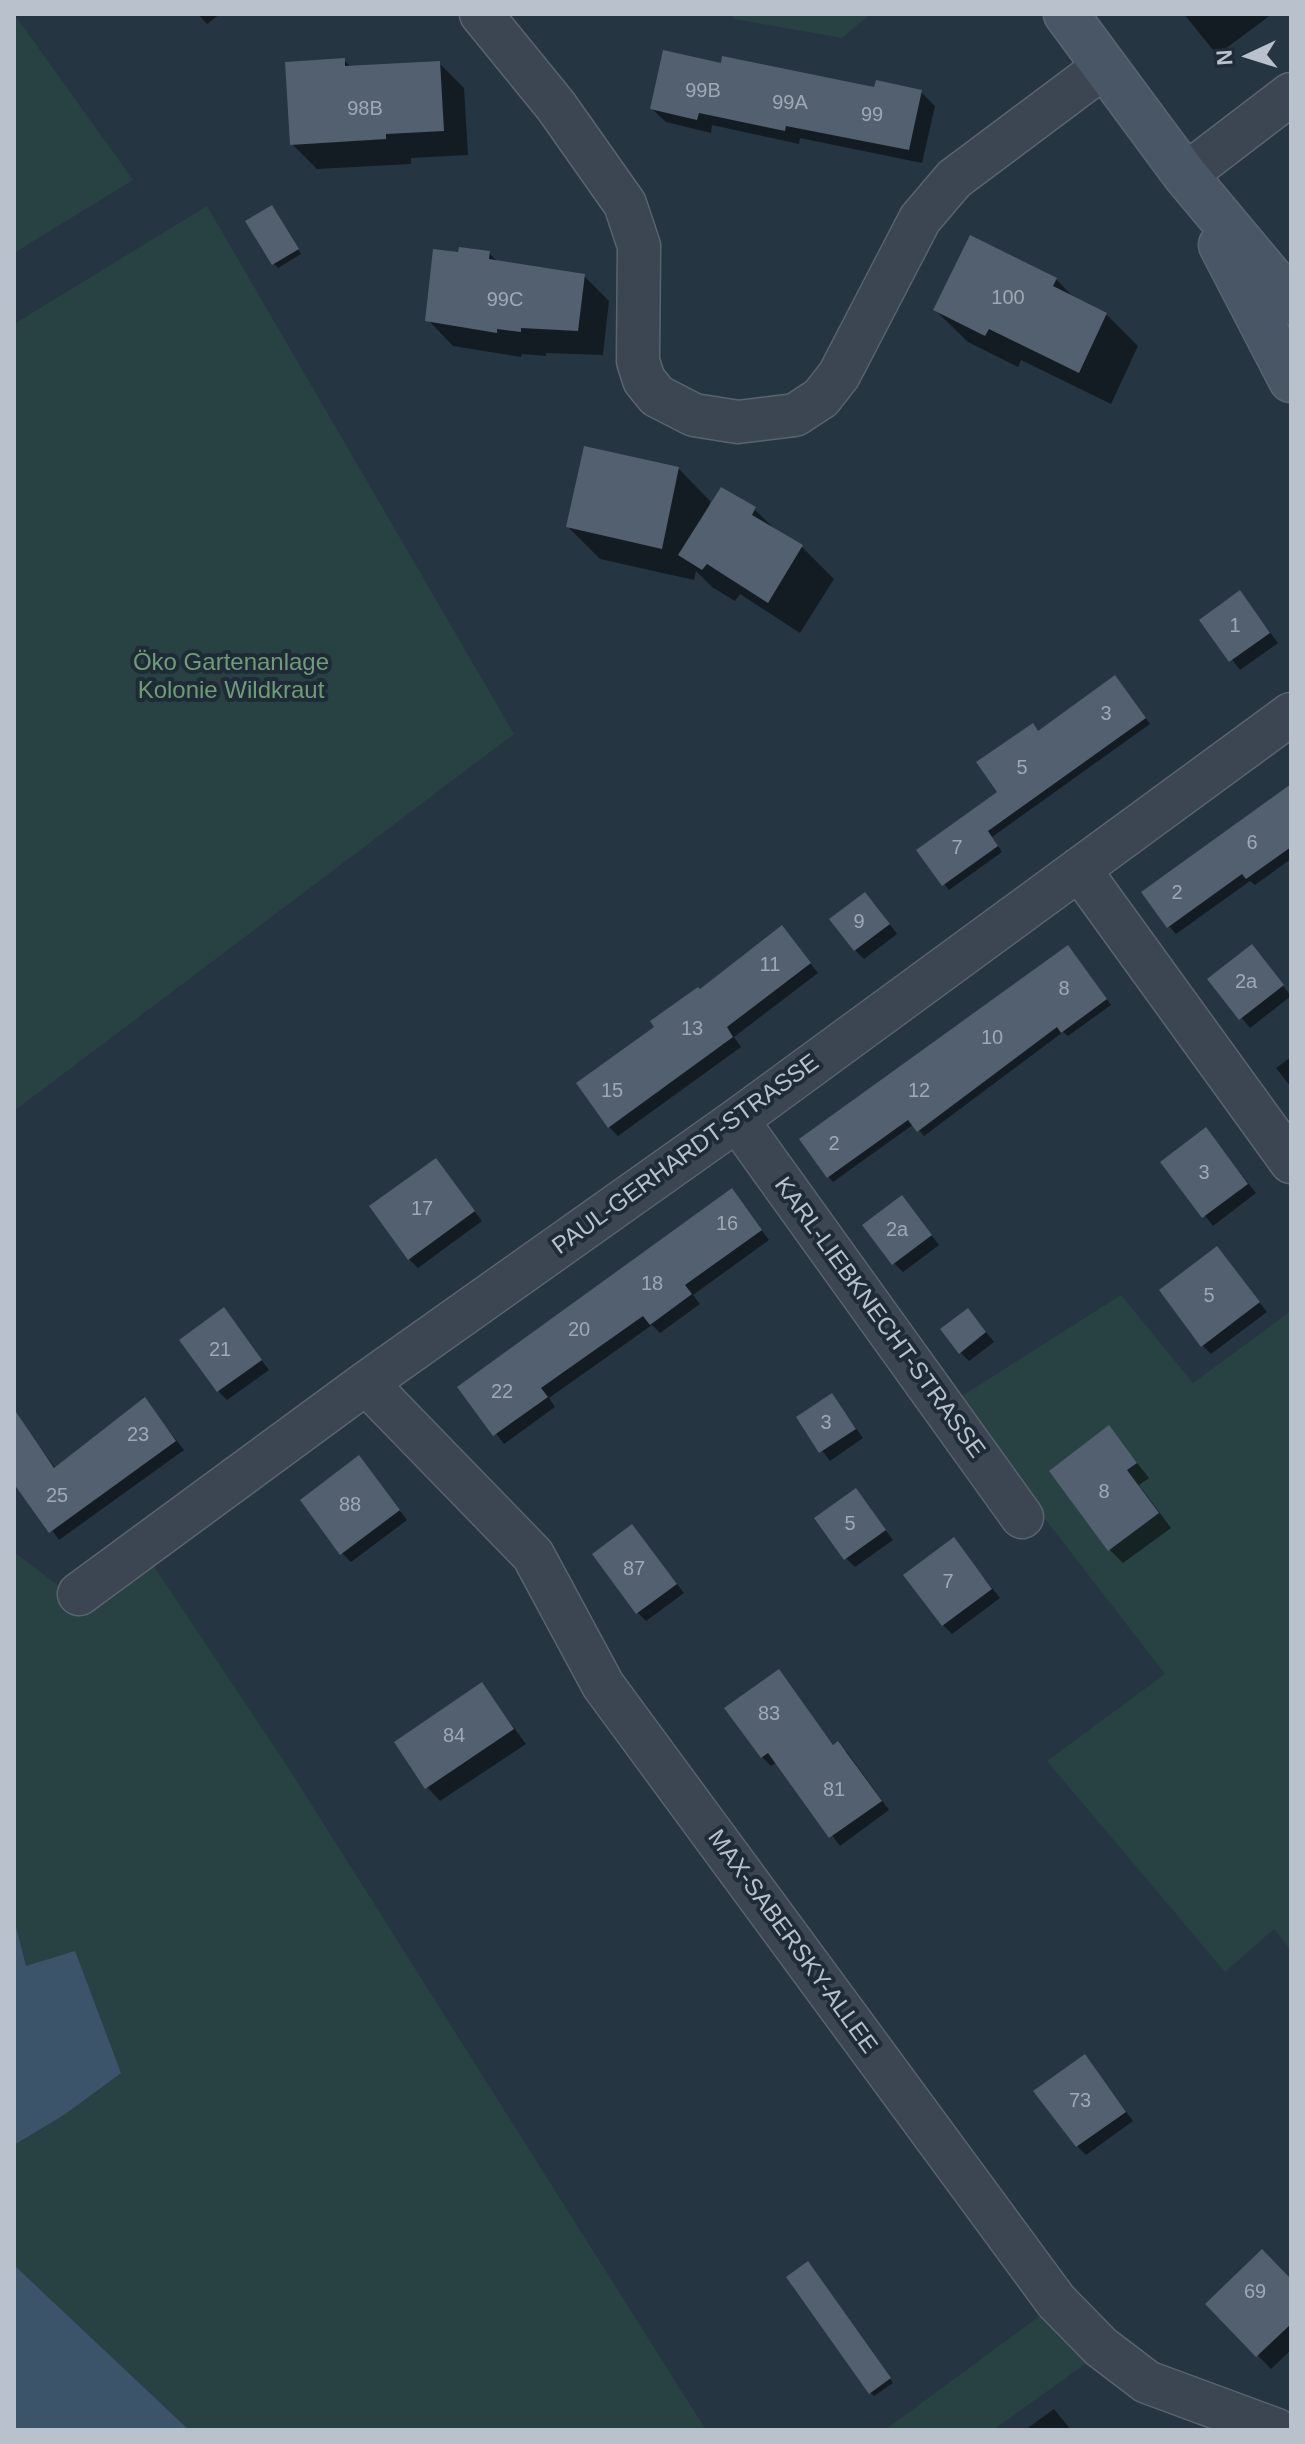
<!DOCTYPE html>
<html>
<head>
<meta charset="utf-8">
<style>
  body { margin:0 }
  #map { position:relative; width:1305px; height:2444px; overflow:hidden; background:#263542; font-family:Helvetica,sans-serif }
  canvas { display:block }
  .frame { position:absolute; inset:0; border:16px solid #b8c1cc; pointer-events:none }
  .north { position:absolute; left:1209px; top:16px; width:80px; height:80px; -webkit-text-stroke:6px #1f2b37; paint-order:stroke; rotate:266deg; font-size:22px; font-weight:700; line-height:32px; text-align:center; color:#b8c1cc }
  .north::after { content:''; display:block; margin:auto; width:28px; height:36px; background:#b8c1cc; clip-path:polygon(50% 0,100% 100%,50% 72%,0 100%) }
</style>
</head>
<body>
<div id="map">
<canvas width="1305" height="2444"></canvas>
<div class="frame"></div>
<div class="north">N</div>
</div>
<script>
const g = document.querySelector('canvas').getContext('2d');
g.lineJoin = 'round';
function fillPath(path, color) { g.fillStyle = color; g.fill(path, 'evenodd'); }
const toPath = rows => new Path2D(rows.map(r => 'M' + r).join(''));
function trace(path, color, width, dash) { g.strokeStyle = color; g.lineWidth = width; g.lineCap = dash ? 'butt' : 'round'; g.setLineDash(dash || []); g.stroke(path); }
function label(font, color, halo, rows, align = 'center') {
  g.font = font + ' Helvetica,sans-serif'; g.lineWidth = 8; g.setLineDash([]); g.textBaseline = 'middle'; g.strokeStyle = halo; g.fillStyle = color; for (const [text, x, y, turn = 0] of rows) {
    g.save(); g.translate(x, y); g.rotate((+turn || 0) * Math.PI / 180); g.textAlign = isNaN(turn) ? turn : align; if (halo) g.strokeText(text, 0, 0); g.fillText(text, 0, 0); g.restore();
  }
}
fillPath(toPath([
  [14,14,133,180,14,253],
  [732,14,870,14,842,38,734,19],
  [207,206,514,734,14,1111,14,324],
  [1121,1295,1193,1383,1291,1311,1291,1950,1274,1929,1225,1972,1047,1761,1165,1674,954,1401],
  [14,1552,80,1602,147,1556,291,1772,706,2430,189,2430,14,2265,14,2145,64,2115,121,2072,26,1966,14,1919],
  [1045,2312,1092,2359,993,2430,885,2430]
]), '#284243');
fillPath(toPath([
  [14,1919,26,1966,75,1951,121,2073,64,2115,14,2145],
  [14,2265,189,2430,14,2430]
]), '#3c546a');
fillPath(toPath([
  [198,14,220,14,207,24],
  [1184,14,1272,14,1217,55],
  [344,60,352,68,439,63,464,88,468,155,411,158,411,164,317,169,292,144],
  [876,89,921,92,935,106,922,163,800,138,799,144,712,125,711,133,666,122,652,109],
  [276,211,301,254,278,268,274,264],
  [489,253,499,263,584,276,609,301,603,355,546,353,546,356,522,354,521,357,453,346,428,320],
  [1056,279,1075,299,1106,314,1138,346,1111,404,1021,360,1018,367,968,342,935,310],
  [678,468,710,501,709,510,754,509,779,533,802,547,834,579,800,633,740,594,735,601,712,587,696,571,694,580,600,559,568,527],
  [1240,593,1278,643,1240,670,1202,620],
  [1120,683,1150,724,992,837,1002,852,949,890,919,851,1000,792,1039,733],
  [1291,786,1291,859,1255,885,1250,881,1176,934,1169,926],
  [874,903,897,934,864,959,855,950],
  [782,928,818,973,734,1037,741,1047,618,1136,609,1127,657,1027],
  [1252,946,1291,996,1250,1028,1210,979],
  [1073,952,1111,1005,1068,1036,1063,1032,924,1136,914,1124,833,1182,828,1176],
  [1291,1057,1291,1087,1276,1068],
  [1206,1130,1256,1193,1213,1226,1163,1162],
  [436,1160,482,1221,418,1268,409,1259],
  [732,1191,769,1240,693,1295,700,1304,660,1333,652,1325,549,1398,555,1407,504,1444,460,1387],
  [902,1197,939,1245,903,1272,894,1263],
  [1217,1249,1267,1312,1211,1354,1202,1345],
  [224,1310,269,1370,227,1400,218,1391],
  [976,1319,994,1342,969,1361,960,1352],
  [832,1395,863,1438,830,1461,798,1418],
  [145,1400,184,1450,59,1540,14,1477,14,1434,24,1427,56,1469],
  [1109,1428,1149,1478,1139,1485,1171,1528,1123,1563,1110,1550],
  [359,1458,407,1520,351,1562,342,1553],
  [856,1491,893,1540,855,1567,846,1558],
  [632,1526,684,1593,646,1621,637,1612],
  [953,1539,1000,1598,952,1634,943,1625],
  [778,1672,834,1746,838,1743,847,1752,889,1810,840,1846,777,1762,771,1766,762,1757],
  [482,1685,526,1744,440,1801,427,1787],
  [1085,2057,1133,2121,1086,2155,1077,2146],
  [812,2267,893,2383,874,2396,870,2392],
  [1291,2281,1291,2350,1271,2369,1208,2304],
  [1054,2409,1071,2430,1025,2430]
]), '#0007');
fillPath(toPath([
  [663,50,721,63,722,56,874,87,876,80,922,90,909,150,786,126,785,131,699,113,697,120,650,109],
  [345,58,345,66,440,61,444,131,386,134,386,139,290,145,285,62],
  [272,205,299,249,272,265,245,221],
  [970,235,1057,278,1053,286,1107,313,1079,373,989,329,985,336,933,310],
  [459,247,490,251,489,259,585,274,578,331,521,328,521,332,497,329,497,333,425,321,433,249,458,252],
  [584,446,679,467,662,549,566,527],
  [721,487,756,507,752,515,803,545,768,603,707,564,702,570,678,555],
  [1240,590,1270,633,1229,662,1199,620],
  [1115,675,1146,718,988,831,998,846,942,886,916,850,997,792,976,762,1033,723,1038,731],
  [1291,784,1291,847,1246,879,1242,874,1167,928,1141,892],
  [865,892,890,924,854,951,829,919],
  [782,925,811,963,727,1027,733,1037,608,1128,576,1083,654,1027,650,1021,698,987,700,989],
  [1252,944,1284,985,1239,1020,1207,979],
  [1068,945,1107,999,1061,1033,1057,1027,917,1132,908,1120,827,1178,799,1139],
  [1206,1127,1248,1184,1202,1218,1160,1162],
  [436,1158,475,1211,408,1260,369,1206],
  [732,1188,762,1230,685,1285,692,1294,650,1325,643,1316,541,1388,548,1397,493,1436,457,1387],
  [902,1195,932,1235,892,1265,862,1225],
  [1217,1246,1260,1302,1201,1347,1159,1290],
  [224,1307,262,1360,217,1392,179,1340],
  [968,1308,986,1332,959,1354,940,1329],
  [832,1393,856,1429,819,1453,796,1417],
  [145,1397,176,1441,49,1533,14,1484,14,1409,54,1468],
  [1109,1425,1137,1463,1127,1470,1159,1513,1108,1551,1049,1471],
  [359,1455,400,1510,340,1555,300,1500],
  [856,1488,886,1530,844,1560,814,1518],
  [632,1524,677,1584,636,1614,592,1554],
  [954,1537,992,1589,942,1626,903,1575],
  [779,1669,833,1745,838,1741,882,1801,829,1838,768,1753,761,1758,724,1708],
  [482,1682,514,1729,425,1789,394,1742],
  [1085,2054,1126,2112,1076,2147,1033,2091],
  [1262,2249,1291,2279,1291,2324,1256,2357,1205,2304],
  [808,2261,891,2378,869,2394,786,2277]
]), '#52606f');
const street = toPath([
  [481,14,556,106,625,204,639,246,638,361,644,380,657,396,694,415,738,422,795,415,821,398,839,375,920,219,954,179,1105,66],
  [1185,175,1291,94],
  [1079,869,1291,1162],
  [737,1120,1022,1517],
  [366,1383,533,1555,603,1685,1056,2301,1101,2347,1147,2382,1277,2430],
  [79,1594,366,1383,737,1120,1291,714]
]);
const secondary = toPath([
  [1066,14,1185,175,1291,302],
  [1221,245,1291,380]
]);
trace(street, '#59646f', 45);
trace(secondary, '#59646f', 47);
trace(street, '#3b4652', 42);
trace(secondary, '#495665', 44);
label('20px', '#9ea9b5', null, [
  ["99B",703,91],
  ["99A",790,103],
  ["98B",365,109],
  ["99",872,115],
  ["100",1008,298],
  ["99C",505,300],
  ["1",1235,626],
  ["3",1106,714],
  ["5",1022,768],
  ["6",1252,843],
  ["7",957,848],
  ["2",1177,893],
  ["9",859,922],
  ["11",770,965],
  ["2a",1246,982],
  ["8",1064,989],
  ["13",692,1029],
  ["10",992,1038],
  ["15",612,1091],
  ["12",919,1091],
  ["2",834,1144],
  ["3",1204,1173],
  ["17",422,1209],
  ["16",727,1224],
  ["2a",897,1230],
  ["18",652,1284],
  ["5",1209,1296],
  ["20",579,1330],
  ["21",220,1350],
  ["22",502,1392],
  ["3",826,1423],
  ["23",138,1435],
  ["8",1104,1492],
  ["25",57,1496],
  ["88",350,1505],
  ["5",850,1524],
  ["87",634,1569],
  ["7",948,1582],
  ["83",769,1714],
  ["84",454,1736],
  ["81",834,1790],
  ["73",1080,2101],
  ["69",1255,2292]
]);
label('24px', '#6f9c75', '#1f2b37', [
  ["Öko Gartenanlage",231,663],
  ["Kolonie Wildkraut",231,691]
]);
label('24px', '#b8c1cc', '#1f2b37', [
  ["PAUL-GERHARDT-STRASSE",686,1155,-36],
  ["KARL-LIEBKNECHT-STRASSE",879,1318,54],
  ["MAX-SABERSKY-ALLEE",792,1942,54]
]);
</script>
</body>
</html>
